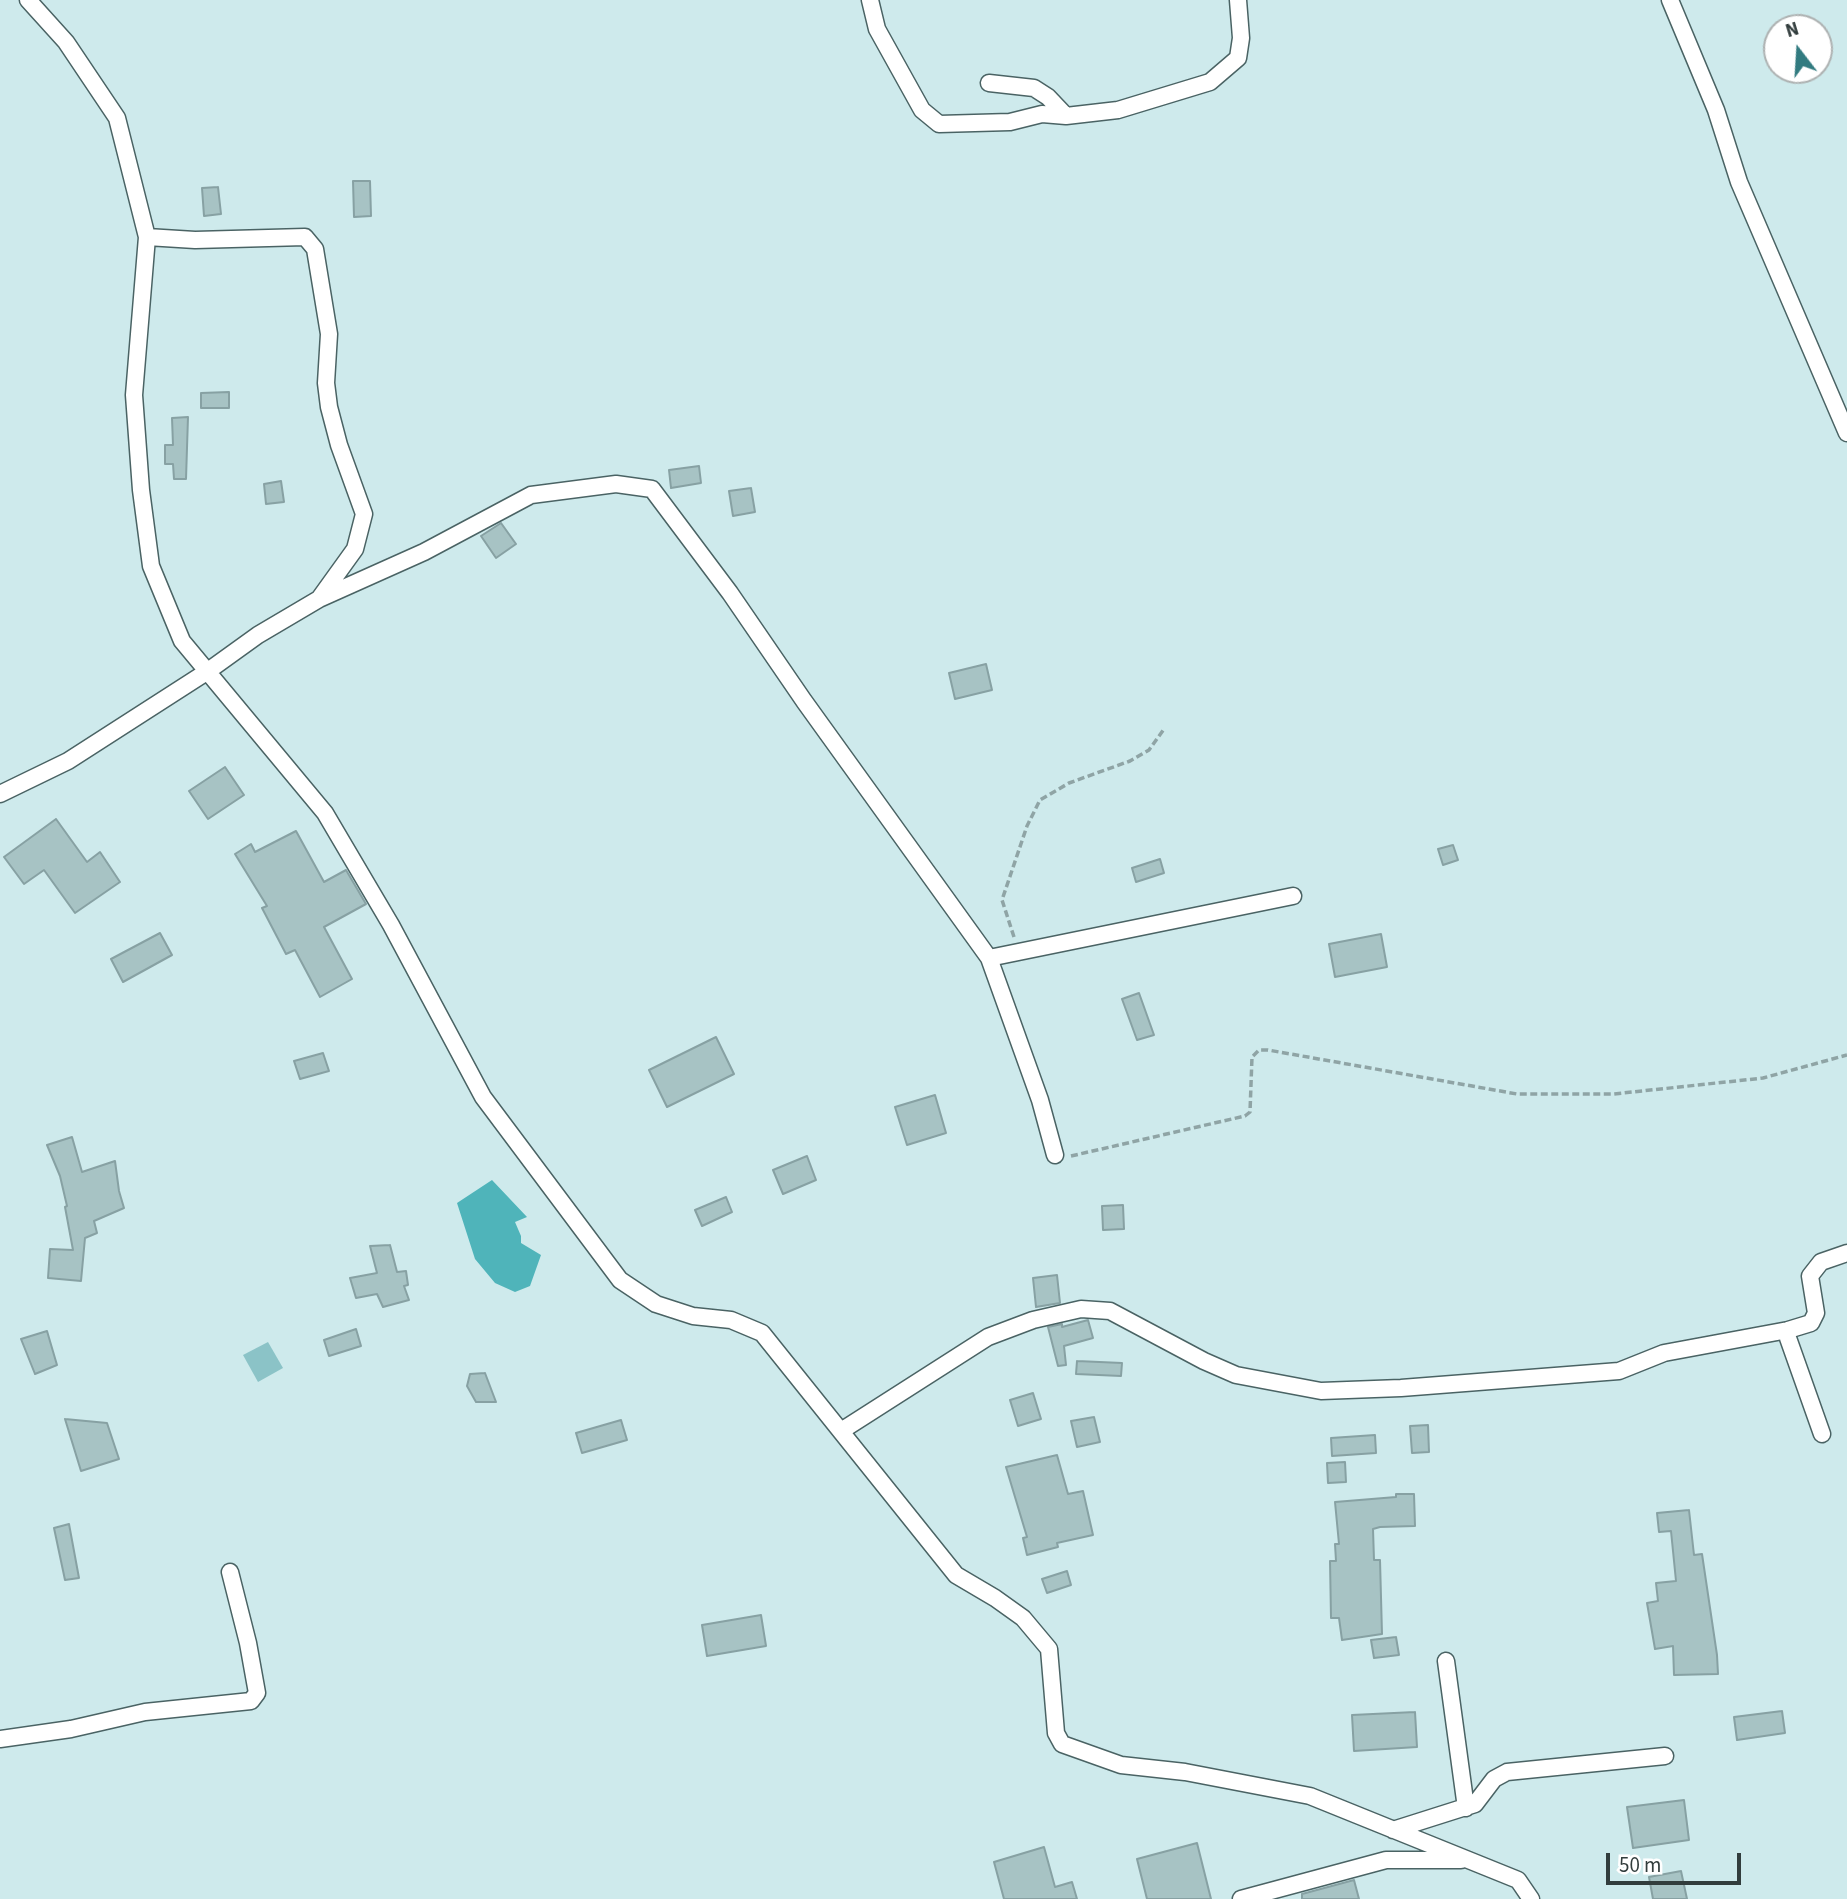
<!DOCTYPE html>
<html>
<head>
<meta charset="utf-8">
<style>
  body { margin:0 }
  #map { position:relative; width:1847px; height:1899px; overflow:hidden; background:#ceeaec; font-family:"Source Sans 3",sans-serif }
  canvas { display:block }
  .north { position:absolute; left:1763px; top:14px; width:70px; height:70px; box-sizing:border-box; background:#fff; border:2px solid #adb1b1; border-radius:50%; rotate:343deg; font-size:19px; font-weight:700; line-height:28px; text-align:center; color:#323d3d }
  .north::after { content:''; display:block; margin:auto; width:24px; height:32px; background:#327b80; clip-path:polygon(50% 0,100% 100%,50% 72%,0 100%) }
  .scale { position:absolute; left:1606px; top:1853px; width:135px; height:32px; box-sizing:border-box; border:4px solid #323d3d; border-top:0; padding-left:9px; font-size:21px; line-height:24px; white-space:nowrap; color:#323d3d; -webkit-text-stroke:5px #fff; paint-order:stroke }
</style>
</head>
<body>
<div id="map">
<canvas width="1847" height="1899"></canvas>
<div class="north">N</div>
<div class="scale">50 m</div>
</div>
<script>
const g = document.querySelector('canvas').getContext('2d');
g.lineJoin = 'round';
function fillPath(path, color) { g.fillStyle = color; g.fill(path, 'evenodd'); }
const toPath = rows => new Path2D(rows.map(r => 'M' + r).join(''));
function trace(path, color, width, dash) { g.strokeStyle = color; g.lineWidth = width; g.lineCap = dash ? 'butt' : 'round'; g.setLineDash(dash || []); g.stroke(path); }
fillPath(toPath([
  [268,1342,283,1368,258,1382,243,1355]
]), '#8bc3c7');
fillPath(toPath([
  [492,1180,527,1217,515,1222,521,1236,521,1243,541,1255,530,1286,515,1292,495,1283,475,1259,457,1203]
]), '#4fb4ba');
const building = toPath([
  [353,181,370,181,371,216,354,217,353,181],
  [218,187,221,214,204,216,202,188,218,187],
  [229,392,229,408,201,408,201,393,229,392],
  [188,417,186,479,174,479,173,464,165,464,165,445,173,445,172,418,188,417],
  [699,466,701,483,671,488,669,470,699,466],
  [281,481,284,502,266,504,264,484,281,481],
  [751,488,755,512,733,516,729,491,751,488],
  [501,523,516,544,496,558,481,536,501,523],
  [986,664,992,690,955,699,949,673,986,664],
  [225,767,244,795,208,819,189,791,225,767],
  [56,819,87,862,100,852,120,882,75,913,44,870,24,884,4,857,56,819],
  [296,831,324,882,346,870,366,904,324,927,352,979,320,997,295,950,286,954,262,908,267,906,235,854,251,844,255,852,296,831],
  [1453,845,1458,860,1443,865,1438,849,1453,845],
  [1160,859,1164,873,1136,882,1132,868,1160,859],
  [160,933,172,955,123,982,111,959,160,933],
  [1381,934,1387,967,1335,977,1329,944,1381,934],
  [1139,993,1154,1035,1137,1040,1122,999,1139,993],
  [716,1037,734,1074,667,1107,649,1070,716,1037],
  [323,1053,329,1071,300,1079,294,1061,323,1053],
  [935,1095,946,1133,907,1145,895,1107,935,1095],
  [72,1137,82,1172,115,1161,119,1191,124,1208,94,1221,97,1233,85,1238,81,1281,48,1278,50,1249,73,1250,65,1207,67,1206,60,1176,47,1145,72,1137],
  [807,1156,816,1180,783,1194,773,1170,807,1156],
  [726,1197,732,1212,702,1226,695,1210,726,1197],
  [1123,1205,1124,1229,1103,1230,1102,1206,1123,1205],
  [390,1245,397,1272,406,1271,408,1285,404,1286,409,1300,383,1307,377,1294,356,1298,350,1278,377,1273,370,1246,390,1245],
  [1057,1275,1060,1303,1036,1307,1033,1278,1057,1275],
  [1088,1320,1093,1338,1064,1346,1066,1365,1058,1366,1048,1327,1062,1324,1062,1327,1088,1320],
  [356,1329,361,1346,329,1356,324,1340,356,1329],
  [47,1331,57,1365,35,1374,21,1339,47,1331],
  [1077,1361,1122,1363,1121,1376,1076,1374,1077,1361],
  [485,1373,496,1402,476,1402,467,1386,470,1374,485,1373],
  [1033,1393,1041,1419,1018,1426,1010,1400,1033,1393],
  [1094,1417,1100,1442,1077,1447,1071,1421,1094,1417],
  [65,1419,107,1423,119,1459,81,1471,65,1419],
  [621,1420,627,1440,582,1453,576,1433,621,1420],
  [1428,1425,1429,1452,1412,1453,1410,1426,1428,1425],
  [1375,1435,1376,1453,1332,1456,1331,1438,1375,1435],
  [1057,1455,1068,1494,1083,1491,1093,1535,1057,1543,1058,1547,1027,1555,1023,1538,1027,1537,1006,1467,1057,1455],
  [1345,1462,1346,1482,1328,1483,1327,1463,1345,1462],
  [1396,1494,1414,1494,1415,1526,1380,1527,1373,1529,1374,1560,1380,1560,1382,1634,1342,1640,1339,1618,1331,1618,1330,1561,1336,1561,1335,1544,1339,1544,1335,1502,1396,1497,1396,1494],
  [1689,1510,1694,1555,1702,1554,1717,1655,1718,1674,1674,1675,1673,1646,1655,1649,1647,1603,1658,1601,1656,1583,1676,1581,1671,1531,1659,1532,1657,1513,1689,1510],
  [69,1524,79,1578,65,1580,54,1528,69,1524],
  [1067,1571,1071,1585,1047,1593,1042,1579,1067,1571],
  [761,1615,766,1646,707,1656,702,1625,761,1615],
  [1396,1637,1399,1655,1374,1658,1371,1640,1396,1637],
  [1782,1711,1785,1733,1737,1740,1734,1717,1782,1711],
  [1415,1712,1417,1747,1354,1751,1352,1715,1415,1712],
  [1684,1800,1689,1840,1633,1848,1627,1807,1684,1800],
  [1197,1843,1211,1899,1147,1899,1137,1859,1197,1843],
  [1044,1847,1055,1887,1072,1882,1077,1899,1004,1899,994,1862,1044,1847],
  [1681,1871,1687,1899,1653,1899,1649,1877,1681,1871],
  [1354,1880,1359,1899,1302,1899,1302,1894,1354,1880]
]);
fillPath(building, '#a7c3c4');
trace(building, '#87a1a3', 2);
const street = toPath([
  [28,0,66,42,117,118,147,237,134,395,141,490,151,566,182,641,325,813,391,925,483,1097,620,1280,656,1304,693,1316,731,1320,762,1333,956,1575,995,1598,1023,1618,1049,1649,1056,1733,1062,1744,1121,1765,1185,1772,1310,1796,1518,1880,1531,1899],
  [870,0,877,29,922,110,939,124,1010,122,1042,114,1066,116,1118,110,1210,82,1238,58,1241,38,1238,0],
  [1670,0,1716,110,1739,182,1847,433],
  [989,83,1034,88,1048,97,1066,116],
  [147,237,195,240,305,237,315,249,329,334,326,383,329,407,339,445,364,514,355,549,319,599],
  [0,794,68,761,208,671,258,635,319,599,424,552,531,495,616,484,652,489,730,593,804,701,989,958,1040,1100,1055,1155],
  [989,958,1293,896],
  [841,1431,988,1337,1033,1320,1081,1309,1110,1311,1204,1361,1236,1375,1321,1391,1401,1388,1619,1371,1664,1353,1788,1330],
  [1822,1434,1788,1338,1788,1330,1811,1323,1816,1313,1810,1276,1821,1262,1847,1253],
  [1446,1661,1466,1808],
  [0,1739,71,1729,145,1712,251,1701,257,1693,248,1643,230,1572],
  [1393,1830,1475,1804,1494,1779,1507,1772,1665,1756],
  [1241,1899,1386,1860,1461,1860]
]);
trace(street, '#4a6364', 19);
trace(toPath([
  [1014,937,1002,900,1027,826,1040,800,1069,783,1130,761,1149,750,1164,729],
  [1071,1156,1245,1116,1250,1112,1252,1057,1259,1050,1268,1050,1517,1094,1614,1094,1763,1078,1847,1055]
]), '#8fa4a5', 3.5, [7, 3.5]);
trace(street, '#fff', 16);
</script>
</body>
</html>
